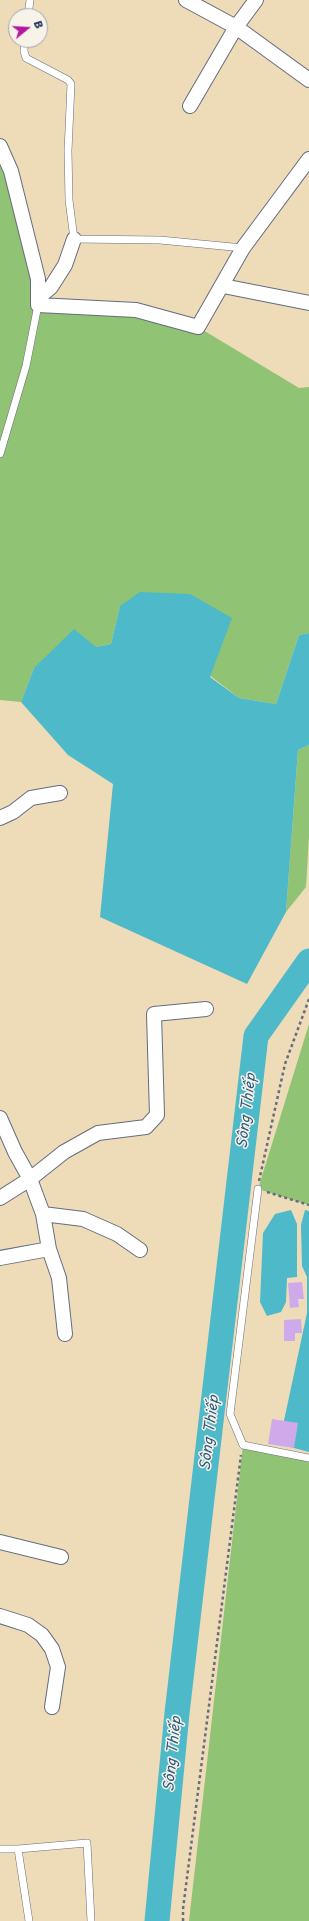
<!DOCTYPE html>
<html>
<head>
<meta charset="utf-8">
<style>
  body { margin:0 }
  #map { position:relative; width:309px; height:1921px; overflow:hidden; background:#eedcb9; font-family:"Playpen Sans",sans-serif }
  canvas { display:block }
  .north { position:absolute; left:8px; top:8px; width:40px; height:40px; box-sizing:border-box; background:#f7f3e8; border:1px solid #9fa5b1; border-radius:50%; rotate:72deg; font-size:11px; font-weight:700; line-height:16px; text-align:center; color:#1b2f5e }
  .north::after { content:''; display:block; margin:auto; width:14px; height:18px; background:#b5179e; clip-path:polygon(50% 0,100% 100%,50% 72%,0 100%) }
</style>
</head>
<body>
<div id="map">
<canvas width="309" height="1921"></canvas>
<div class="north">B</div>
</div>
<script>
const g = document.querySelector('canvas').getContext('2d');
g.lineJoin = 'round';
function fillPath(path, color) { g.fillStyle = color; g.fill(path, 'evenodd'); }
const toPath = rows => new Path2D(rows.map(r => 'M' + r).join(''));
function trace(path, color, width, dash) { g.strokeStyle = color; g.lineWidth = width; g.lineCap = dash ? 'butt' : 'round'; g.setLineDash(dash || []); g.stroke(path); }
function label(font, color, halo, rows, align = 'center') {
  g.font = font + ' "Playpen Sans",sans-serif'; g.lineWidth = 3; g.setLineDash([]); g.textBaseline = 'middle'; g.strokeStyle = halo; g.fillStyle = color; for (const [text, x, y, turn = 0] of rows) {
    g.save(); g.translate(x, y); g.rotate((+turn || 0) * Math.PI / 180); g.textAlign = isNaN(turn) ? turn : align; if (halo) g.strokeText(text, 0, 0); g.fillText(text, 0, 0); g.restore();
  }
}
fillPath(toPath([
  [0,148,38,305,136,310,198,327,299,388,309,387,309,633,299,635,276,704,239,698,120,606,111,644,96,647,34,668,21,702,0,700],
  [309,745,309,836,306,887,286,912,298,750],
  [309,1024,309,1205,258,1189],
  [243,1445,309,1458,309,1921,189,1921]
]), '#91c374');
fillPath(toPath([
  [140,592,190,594,232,618,210,677,239,698,276,704,299,635,309,633,309,745,298,750,286,912,247,984,100,917,113,784,68,755,21,702,34,668,74,629,96,647,111,644,120,606],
  [291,1210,297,1224,297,1277,287,1278,286,1302,281,1312,267,1316,260,1302,263,1233,275,1214],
  [305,1210,309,1211,309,1452,279,1444,307,1313,307,1277,302,1266,301,1225]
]), '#4eb9c9');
trace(toPath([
  [157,1921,177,1713,256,1036,309,961]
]), '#4eb9c9', 25);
fillPath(toPath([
  [302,1282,304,1299,298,1299,299,1307,290,1308,288,1283],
  [301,1319,302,1333,295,1333,295,1341,284,1341,284,1320],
  [272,1419,298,1423,294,1448,268,1444]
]), '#cfaaea');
const service = toPath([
  [28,16,30,0],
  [25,40,24,51,26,58,68,80,71,84,68,151,69,200,74,239,160,240,243,248],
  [0,454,26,366,38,305],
  [258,1189,230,1414,243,1445,309,1458],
  [0,1849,18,1849],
  [29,1921,18,1849,87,1843,91,1921]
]);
const minor = toPath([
  [186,0,236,27,309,80],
  [190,106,236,27,256,0],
  [0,146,11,171,38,279,38,305,136,310,198,327,243,248,309,159],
  [223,286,309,303],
  [39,297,51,287,65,265,74,239],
  [0,818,13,812,31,798,60,793],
  [0,1118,15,1152,30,1179,43,1214,49,1249,0,1258],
  [0,1198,30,1179,64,1152,98,1133,146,1127,157,1115,154,1014,206,1009],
  [43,1214,83,1219,117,1234,140,1250],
  [49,1249,59,1278,65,1334],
  [0,1542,61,1557],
  [0,1616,28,1625,42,1635,52,1649,58,1667,52,1707]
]);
trace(service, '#656c7e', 8);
trace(minor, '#656c7e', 16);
trace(toPath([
  [259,1181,285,1064,309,999],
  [267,1192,309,1205],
  [183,1921,183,1909,241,1455]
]), '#656c7e', 2.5, [3, 3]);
trace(service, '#fff', 7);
trace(minor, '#fff', 14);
label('italic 14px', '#2a587e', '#f7f3e8', [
  ["Sông Thiếp",247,1111,-83],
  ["Sông Thiếp",210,1433,-83],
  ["Sông Thiếp",173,1754,-84]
]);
</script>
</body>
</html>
